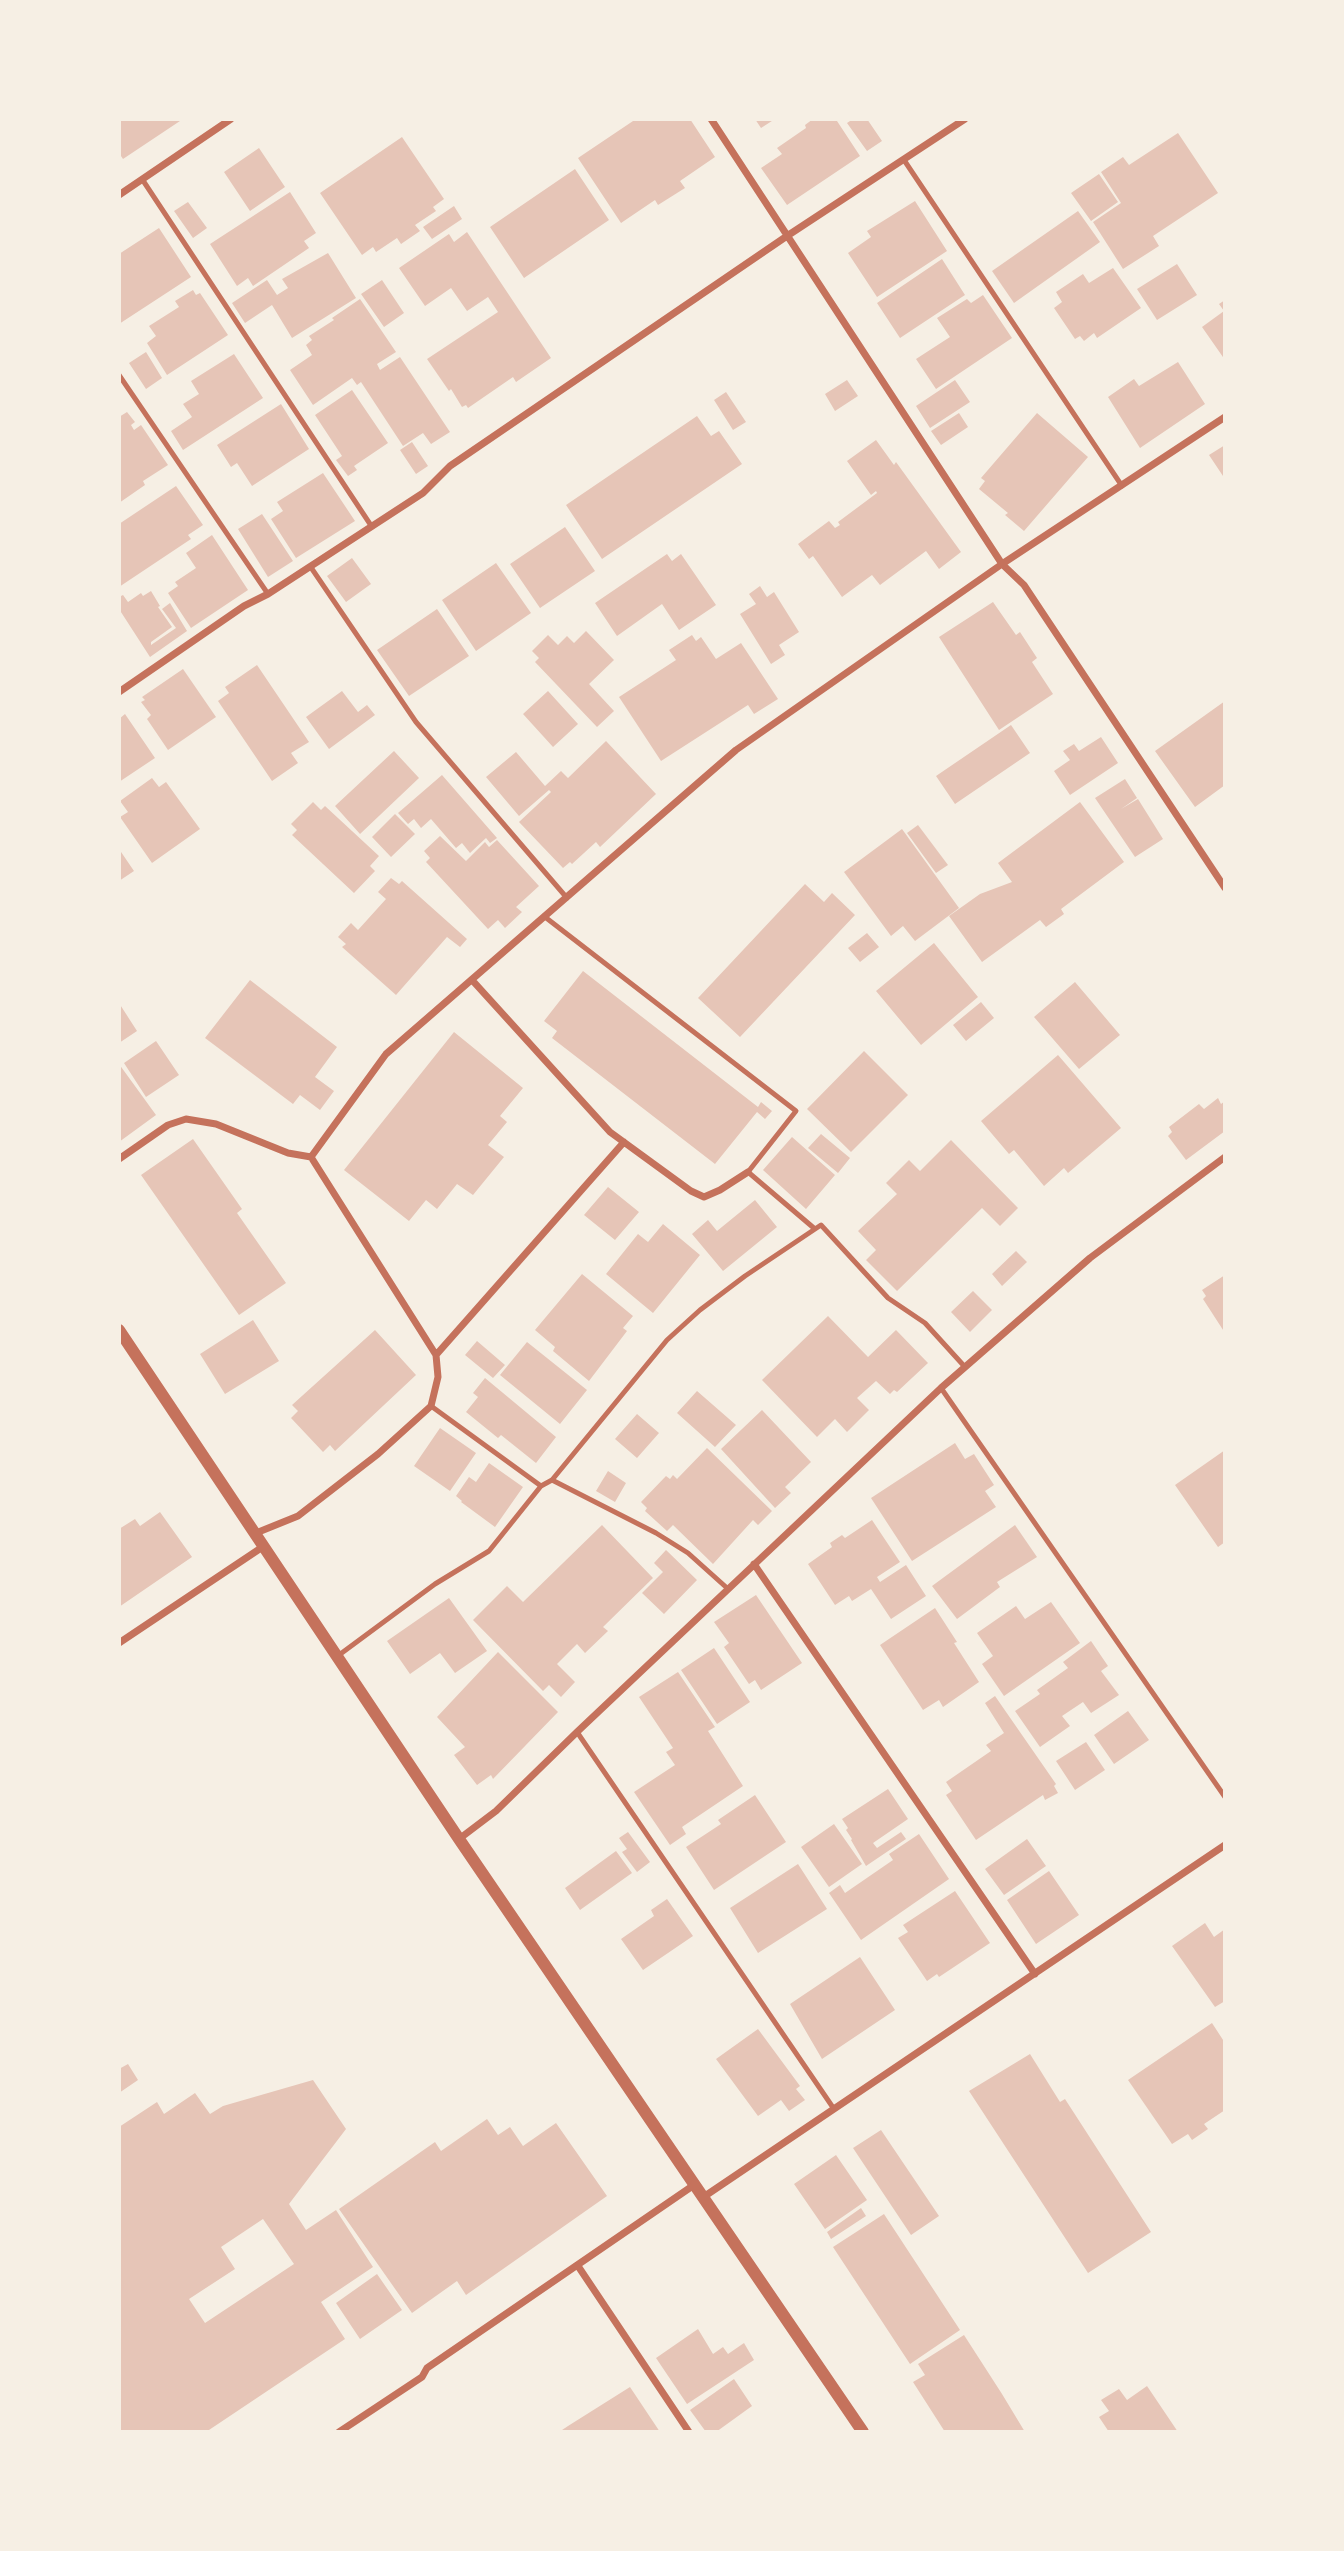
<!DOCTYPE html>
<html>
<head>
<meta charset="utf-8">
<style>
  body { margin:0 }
  #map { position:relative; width:1344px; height:2551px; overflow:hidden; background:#f6efe4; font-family:Spectral,serif }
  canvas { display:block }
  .frame { position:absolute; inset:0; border:121px solid #f6efe4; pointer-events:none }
</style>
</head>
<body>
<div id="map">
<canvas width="1344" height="2551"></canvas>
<div class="frame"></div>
</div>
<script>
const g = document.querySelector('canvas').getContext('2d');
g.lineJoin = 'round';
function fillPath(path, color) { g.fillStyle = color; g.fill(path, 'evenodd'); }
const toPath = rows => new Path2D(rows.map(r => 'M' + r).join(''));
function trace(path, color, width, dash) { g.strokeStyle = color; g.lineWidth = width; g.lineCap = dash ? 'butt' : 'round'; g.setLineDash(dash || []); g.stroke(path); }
fillPath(toPath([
  [119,119,183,119,123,159,119,153],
  [636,119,690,119,715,157,680,181,685,188,658,205,655,200,621,223,578,158],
  [755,119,775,119,761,128],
  [813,119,840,119,837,121,860,156,787,205,761,168,782,154,777,148,806,128,805,125],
  [853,119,867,119,882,141,867,151,847,123],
  [1178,133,1218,193,1153,236,1159,246,1123,269,1093,222,1121,203,1101,172,1123,157,1129,165],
  [402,137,444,199,433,207,436,211,415,225,420,231,401,244,397,238,376,252,373,247,362,255,320,193],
  [259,148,285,187,250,211,224,172],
  [575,169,609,220,524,278,490,227],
  [1099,174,1118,202,1091,221,1071,193],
  [290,192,316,233,304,241,309,248,253,286,248,278,237,286,210,244],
  [915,201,947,251,877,297,848,253,871,237,867,231],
  [188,202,207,228,193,238,174,211],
  [454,206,462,219,432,239,423,227],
  [1078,211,1100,242,1014,303,992,271],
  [159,228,191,277,119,324,119,254],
  [467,232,551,358,516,382,513,377,468,408,466,405,462,407,451,389,449,391,427,359,498,312,488,297,467,311,451,288,425,306,399,268,449,234,454,242],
  [328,253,356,298,292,338,272,305,245,323,232,303,267,280,277,295,288,288,282,279],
  [942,259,965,295,900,338,877,303],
  [1177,264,1197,295,1157,320,1137,289],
  [1113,268,1141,308,1097,338,1094,333,1084,341,1080,336,1075,339,1054,308,1062,302,1056,292,1083,274,1089,283],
  [382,280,404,313,384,327,361,294],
  [193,290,196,295,200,293,228,335,167,375,147,343,156,336,149,326,179,307,175,301],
  [983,295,1012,338,936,389,916,359,950,337,937,318,967,299,971,303],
  [360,299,396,352,377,364,380,370,400,357,450,432,431,444,423,433,403,446,361,382,357,385,352,378,313,405,290,370,312,355,306,345,312,340,309,336,334,320,332,318],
  [1225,300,1225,360,1202,327,1224,311,1219,304],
  [146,352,162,378,146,389,129,363],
  [234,354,263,398,183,450,171,431,192,417,183,404,199,394,191,381],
  [1178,362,1205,404,1140,448,1108,397,1134,379,1139,386],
  [847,380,858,396,835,411,825,394],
  [955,380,970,402,930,428,916,406],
  [352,390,388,443,354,466,357,470,348,476,336,460,342,456,315,415],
  [726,392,746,422,733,430,714,400],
  [281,404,309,449,252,486,237,463,231,467,217,445],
  [127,412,135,422,131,425,134,430,141,425,168,465,143,481,145,485,119,503,119,417],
  [959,413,968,427,941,445,931,431],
  [1037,413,1088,457,1024,531,1005,515,1008,513,979,489,985,481,981,478],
  [697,416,711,436,719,431,742,464,602,559,566,505],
  [876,440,894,465,896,462,961,552,939,569,926,551,880,585,872,575,842,597,813,556,809,559,798,544,829,521,835,528,840,525,838,522,877,493,876,491,871,495,847,461],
  [412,442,428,466,416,474,400,450],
  [1225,445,1225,479,1209,455],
  [323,473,355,521,296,558,271,519,283,511,277,502],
  [176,486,203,525,188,535,191,539,119,587,119,524],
  [262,514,293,561,268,577,238,529],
  [565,527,595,571,540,608,510,564],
  [212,535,248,590,191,628,168,593,178,586,175,582,196,568,186,553],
  [667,554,672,561,681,554,716,605,679,630,662,604,617,636,595,603],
  [352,558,371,584,346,602,327,576],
  [496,563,531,613,476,651,442,600],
  [760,586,767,597,774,592,799,632,779,645,785,655,771,664,740,614,756,604,749,594],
  [151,591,160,606,158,607,172,627,151,642,151,645,176,628,162,609,170,603,187,631,150,657,119,609,119,597,123,595,128,602,141,593,143,596],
  [993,602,1016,635,1020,632,1037,658,1032,662,1053,694,999,730,939,637],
  [437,609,469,656,409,696,377,650],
  [586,631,614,660,589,684,614,711,597,727,535,662,539,658,532,651,548,635,558,645,567,636,574,643],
  [692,635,696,641,701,637,716,659,741,643,778,699,754,714,748,705,661,761,619,697,676,660,669,650],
  [257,665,309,742,291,753,298,763,272,781,218,701,229,693,225,687],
  [183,669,216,717,168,750,147,719,151,715,141,702,145,700,142,697],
  [342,691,358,712,367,705,375,715,329,749,306,717],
  [548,691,578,724,553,747,523,714],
  [1225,701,1225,785,1195,807,1155,751],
  [125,714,155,758,119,782,119,719],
  [1011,725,1030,753,955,804,936,776],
  [1101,737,1118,763,1070,795,1054,771,1070,760,1063,751,1074,744,1079,751],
  [606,741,656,794,600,847,596,842,572,864,570,862,563,868,519,822,551,792,549,790,519,816,486,777,516,752,545,786,561,771,568,778],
  [394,751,419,778,360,834,335,806],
  [442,775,497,838,490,843,486,838,470,853,462,843,456,848,431,819,421,828,414,819,408,824,398,813],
  [152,778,159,787,166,782,200,829,152,863,120,817,128,812,120,801],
  [1125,779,1137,798,1121,809,1138,799,1163,839,1135,857,1095,798],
  [313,802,321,810,325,806,379,856,370,866,375,871,354,893,292,835,297,830,291,824],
  [1080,802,1124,862,1061,909,1064,914,1046,927,1040,920,982,962,949,916,980,894,1012,882,998,863],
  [395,814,415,834,391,857,372,837],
  [918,825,948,865,936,873,907,833],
  [902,829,959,908,915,941,903,926,891,936,844,872],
  [440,836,466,861,485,842,489,847,497,840,539,886,516,907,522,912,505,928,498,920,488,929,426,862,430,858,424,851],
  [119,849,134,871,119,881],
  [391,878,399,884,402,881,467,939,460,947,447,937,396,995,342,947,346,944,338,937,351,923,358,930,386,899,378,892],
  [805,884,824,902,832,893,855,915,740,1037,698,998],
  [867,933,879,947,860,962,848,948],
  [934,943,978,997,921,1045,876,991],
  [583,971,758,1107,761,1102,772,1111,765,1119,757,1112,715,1164,552,1038,557,1031,544,1021],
  [250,980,337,1047,315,1077,334,1091,320,1110,300,1095,293,1104,205,1038],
  [1075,982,1120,1035,1079,1069,1034,1017],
  [981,1002,994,1018,966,1041,953,1025],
  [119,1003,137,1031,119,1043],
  [454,1032,523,1088,500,1116,507,1122,488,1145,504,1157,473,1195,457,1184,437,1209,426,1200,409,1221,344,1170],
  [156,1041,179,1075,146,1097,124,1063],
  [864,1051,908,1095,851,1152,807,1109],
  [1058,1055,1121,1128,1068,1173,1064,1168,1044,1186,1014,1150,1009,1154,981,1121],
  [119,1064,156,1115,119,1142],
  [1218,1098,1221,1104,1225,1101,1225,1131,1186,1160,1168,1136,1172,1132,1169,1127,1199,1104,1204,1109],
  [821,1134,850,1158,838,1173,808,1148],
  [792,1137,835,1175,806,1209,763,1170],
  [193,1139,242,1209,237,1213,286,1283,239,1315,141,1175],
  [951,1140,1018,1208,1000,1226,982,1208,897,1291,866,1260,876,1250,858,1231,897,1194,886,1183,909,1160,920,1171],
  [608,1187,639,1212,615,1240,584,1215],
  [755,1200,777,1227,723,1271,692,1234,708,1220,717,1231],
  [663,1224,700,1255,653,1313,606,1274,638,1234,648,1242],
  [1016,1251,1027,1262,1002,1286,992,1274],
  [582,1274,633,1316,623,1328,627,1331,589,1381,553,1351,555,1347,535,1330],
  [1225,1275,1225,1333,1203,1299,1206,1296,1202,1290],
  [973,1291,992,1310,970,1332,951,1312],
  [828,1316,868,1357,896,1330,928,1363,897,1392,894,1390,890,1394,876,1381,857,1398,869,1410,847,1432,835,1419,817,1437,762,1380],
  [253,1320,279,1361,225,1394,200,1354],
  [375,1330,416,1375,335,1451,330,1445,323,1452,291,1418,298,1411,292,1405],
  [477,1341,505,1365,493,1378,465,1355],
  [527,1342,587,1390,560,1424,500,1375],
  [485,1378,556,1437,536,1463,501,1435,498,1438,466,1412,478,1397,473,1393],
  [697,1391,736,1425,715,1447,677,1413],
  [762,1410,811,1462,785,1487,791,1493,775,1508,721,1449],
  [637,1414,659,1433,637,1458,615,1439],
  [440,1428,476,1453,450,1491,414,1466],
  [955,1443,965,1459,974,1454,994,1485,985,1491,996,1507,912,1561,871,1498],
  [707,1448,772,1511,758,1525,753,1520,713,1564,673,1525,667,1531,645,1511,647,1508,641,1502,666,1476,670,1479,673,1475,677,1479],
  [1225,1450,1225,1542,1218,1547,1175,1485],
  [489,1463,523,1487,495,1527,461,1502,462,1501,456,1496,469,1477,476,1482],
  [608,1471,626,1483,615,1502,596,1491],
  [160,1512,192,1557,119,1607,119,1529,135,1519,140,1526],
  [872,1520,900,1562,877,1577,880,1582,906,1565,926,1596,891,1619,871,1589,852,1601,849,1596,835,1605,808,1564,832,1547,830,1543,842,1535,845,1538],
  [602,1525,653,1578,603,1627,608,1631,585,1653,577,1644,557,1664,575,1682,561,1697,549,1685,543,1691,473,1620,507,1586,523,1602],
  [1015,1525,1037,1557,997,1582,1000,1587,957,1619,932,1586],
  [666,1550,697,1580,664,1614,642,1593,663,1572,654,1563],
  [756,1595,802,1663,761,1690,755,1680,749,1684,724,1647,729,1643,714,1622],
  [449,1598,487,1651,455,1673,440,1653,410,1674,387,1641],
  [1051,1602,1080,1643,1004,1696,982,1664,993,1656,977,1633,1016,1606,1025,1619],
  [935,1608,957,1642,954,1643,979,1682,943,1707,939,1700,923,1710,880,1645],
  [1091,1641,1108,1666,1101,1671,1119,1695,1091,1713,1083,1702,1062,1716,1070,1726,1040,1747,1015,1711,1040,1694,1037,1690,1068,1668,1063,1662],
  [714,1648,750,1702,717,1724,681,1670],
  [498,1652,558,1712,493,1779,491,1775,477,1785,454,1755,465,1747,437,1717],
  [678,1672,715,1727,708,1731,743,1786,682,1827,686,1834,670,1845,634,1792,675,1765,666,1752,673,1748,639,1697],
  [995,1696,1056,1784,1054,1786,1058,1793,1045,1800,1043,1795,976,1840,946,1795,952,1791,946,1782,991,1751,986,1745,1004,1733,985,1703],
  [1128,1711,1149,1740,1114,1764,1094,1735],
  [1086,1742,1105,1770,1075,1790,1056,1761],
  [888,1789,908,1819,873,1843,877,1848,901,1832,906,1839,866,1866,851,1840,852,1839,846,1830,848,1828,842,1819],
  [755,1795,786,1842,714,1890,686,1847,721,1824,718,1820],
  [834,1824,862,1864,829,1887,801,1847],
  [628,1832,650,1862,637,1872,622,1852,627,1849,619,1838],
  [919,1834,949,1879,861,1940,829,1893,840,1885,845,1893,893,1860,889,1854],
  [1027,1839,1046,1866,1004,1895,985,1869],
  [616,1851,632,1873,580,1910,565,1888],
  [798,1864,827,1909,758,1953,730,1908],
  [1049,1871,1079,1915,1036,1944,1007,1900],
  [955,1891,990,1943,939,1977,937,1974,927,1981,898,1938,908,1932,903,1925],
  [667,1899,693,1936,643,1970,621,1939,654,1916,651,1910],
  [1205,1923,1214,1937,1225,1929,1225,2001,1215,2007,1172,1946],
  [860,1957,895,2010,822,2059,790,2004],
  [1212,2023,1225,2043,1225,2110,1204,2124,1208,2129,1192,2140,1188,2134,1172,2144,1128,2080],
  [758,2029,800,2086,796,2089,805,2100,789,2111,781,2100,758,2116,716,2059],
  [1030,2054,1060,2102,1065,2099,1151,2232,1088,2273,969,2091],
  [128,2064,138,2080,119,2093,119,2069],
  [313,2080,346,2129,289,2204,306,2230,336,2210,373,2267,321,2302,345,2339,206,2432,119,2432,119,2127,157,2102,164,2114,195,2093,210,2114,223,2106],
  [263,2219,294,2264,205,2323,189,2299,235,2269,221,2247],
  [487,2119,498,2135,510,2127,523,2146,556,2123,607,2196,466,2295,457,2281,412,2313,339,2209,435,2142,441,2151],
  [881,2130,939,2216,911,2235,853,2148],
  [836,2155,867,2200,825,2229,794,2184],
  [861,2208,866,2216,831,2239,827,2232],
  [884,2214,960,2330,910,2364,833,2247],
  [377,2274,402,2310,360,2339,336,2303],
  [698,2329,713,2354,723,2347,728,2354,744,2343,754,2360,687,2404,656,2358],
  [964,2335,1002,2394,1025,2432,945,2432,913,2382,925,2375,918,2364],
  [734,2379,752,2406,716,2432,706,2432,690,2410],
  [1147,2386,1178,2432,1109,2432,1099,2417,1109,2411,1101,2400,1119,2389,1127,2400],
  [630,2387,660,2432,559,2432,568,2426]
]), '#e6c5b7');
trace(toPath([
  [904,160,1122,486],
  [142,179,372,527],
  [119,375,268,594],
  [310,566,416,722,567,898],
  [545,917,796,1111,748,1172,815,1229],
  [941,1388,1225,1797],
  [431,1406,541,1486],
  [552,1480,656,1533,688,1553,727,1588],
  [339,1655,435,1584,489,1551,541,1486,552,1480,667,1340,700,1310,745,1276,821,1225,888,1298,925,1323,965,1367],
  [577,1732,834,2109]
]), '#c5725c', 5);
trace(toPath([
  [711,119,1002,564,1024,585,1225,888],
  [119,195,231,119],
  [119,692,244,606,268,594,423,493,450,466,787,236,965,119],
  [472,980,610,1132,691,1191,704,1197,720,1190,748,1172],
  [119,1159,168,1125,186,1119,216,1124,288,1153,311,1157],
  [436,1355,624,1142],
  [256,1533,298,1516,378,1454,431,1406,438,1377,436,1355,311,1157,386,1054,736,750,1002,564,1225,417],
  [754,1564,1035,1974],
  [119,1643,264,1546],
  [459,1839,496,1811,577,1732,941,1388,1090,1258,1225,1157],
  [702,2198,1225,1845],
  [578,2266,689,2432],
  [339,2432,422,2377,427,2368,694,2185]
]), '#c5725c', 7);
trace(toPath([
  [119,1330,459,1839,863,2432]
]), '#c5725c', 12);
</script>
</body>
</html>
